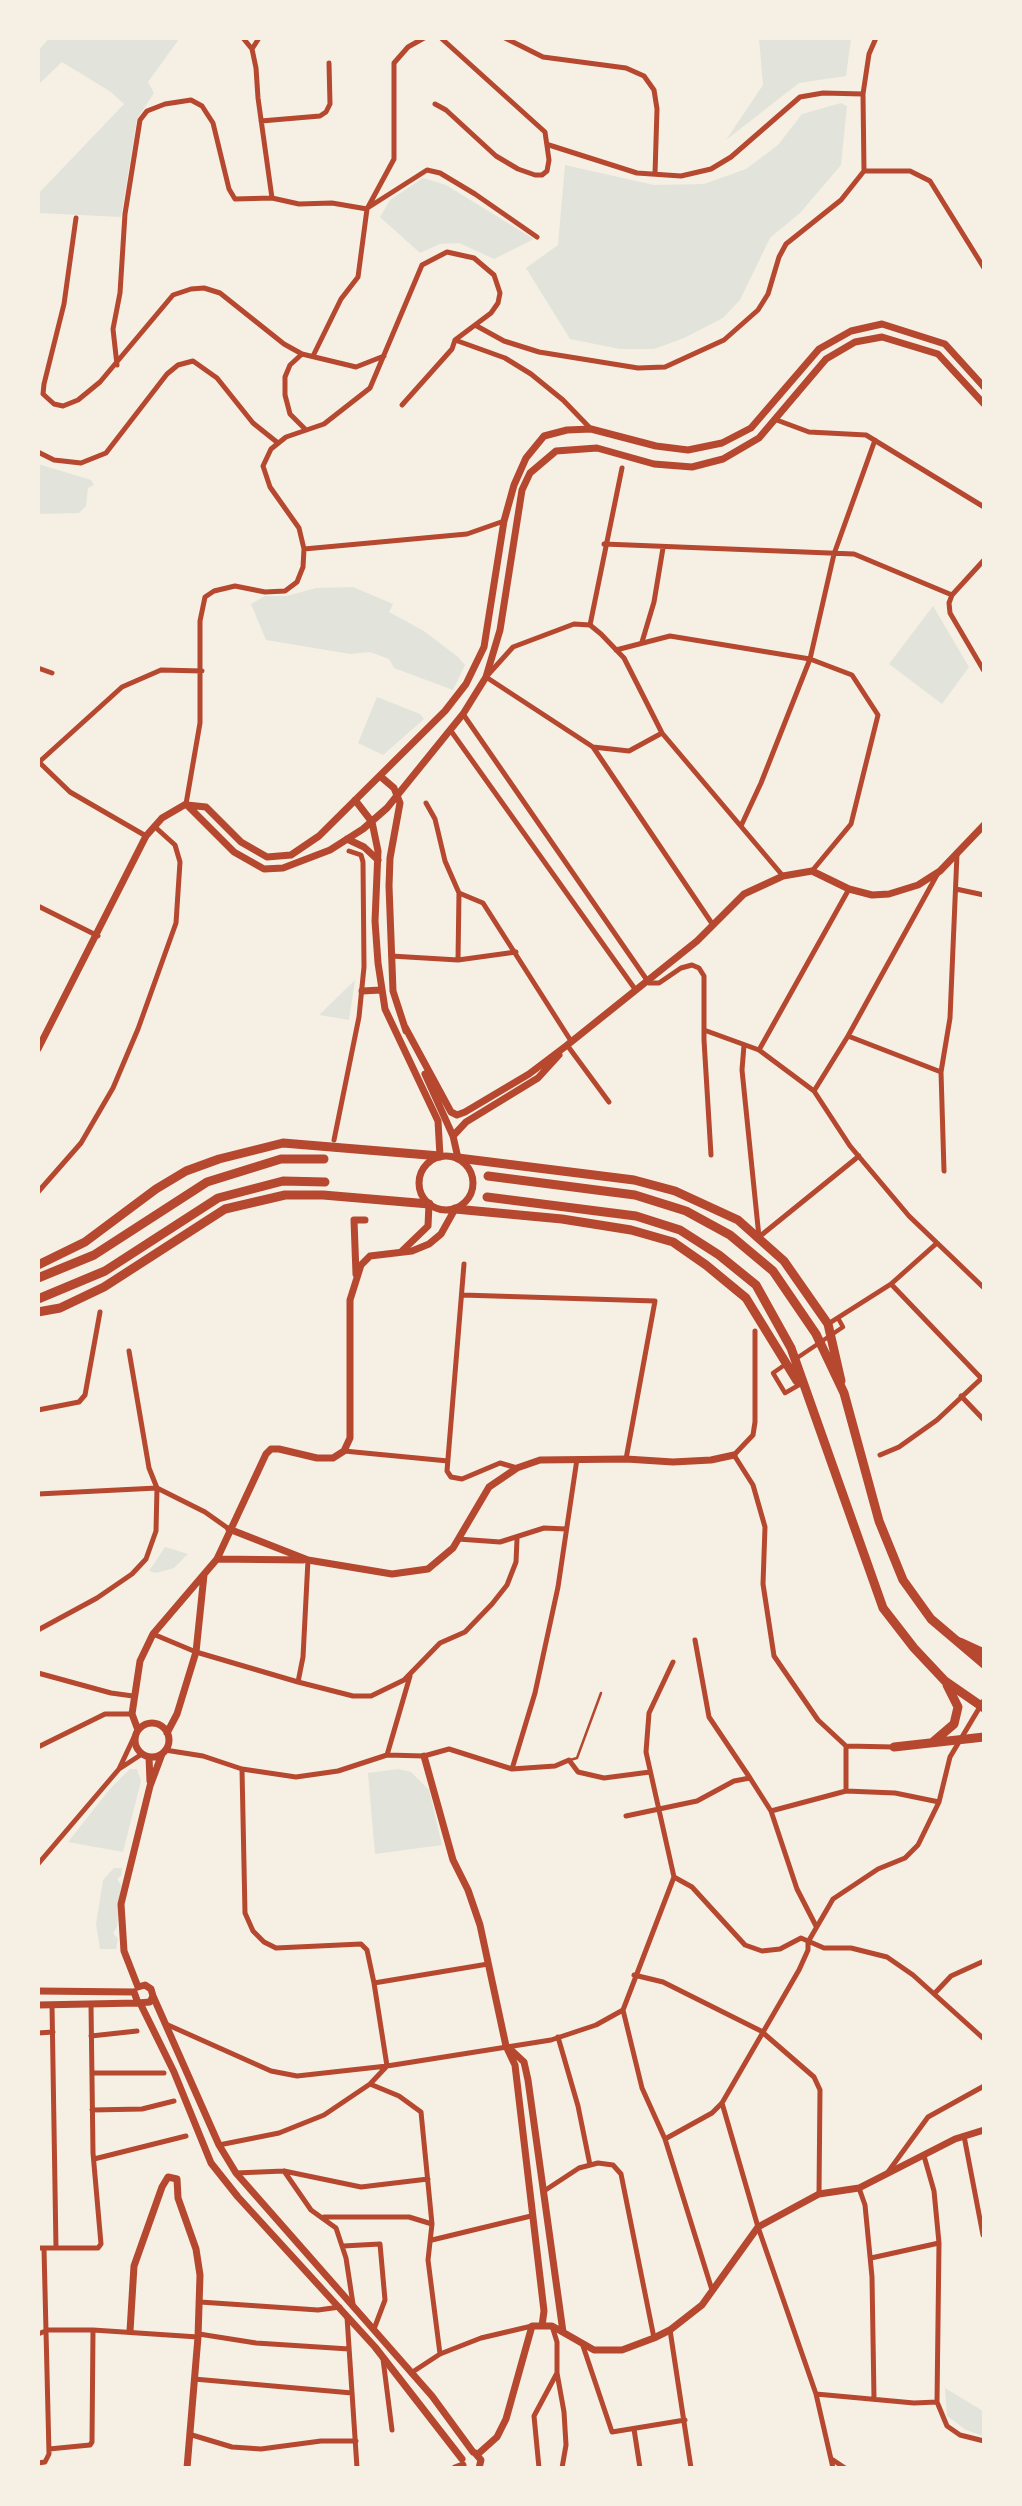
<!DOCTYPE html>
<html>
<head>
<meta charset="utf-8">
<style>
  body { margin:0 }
  #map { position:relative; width:1022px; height:2506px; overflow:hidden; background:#f6efe4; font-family:Overpass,sans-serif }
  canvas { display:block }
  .frame { position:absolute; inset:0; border:40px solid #f6efe4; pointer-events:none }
</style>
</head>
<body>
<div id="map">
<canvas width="1022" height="2506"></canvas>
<div class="frame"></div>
</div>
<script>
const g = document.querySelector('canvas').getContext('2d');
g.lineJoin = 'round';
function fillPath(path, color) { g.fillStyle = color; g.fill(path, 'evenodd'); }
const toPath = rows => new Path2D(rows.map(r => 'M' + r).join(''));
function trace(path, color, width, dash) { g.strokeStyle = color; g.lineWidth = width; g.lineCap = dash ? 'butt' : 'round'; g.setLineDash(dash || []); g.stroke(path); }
fillPath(toPath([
  [49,38,179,39,148,82,154,93,137,119,121,217,39,213,39,193,124,104,111,92,62,62,40,83,39,50],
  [759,39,851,39,846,76,799,83,726,140,763,85],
  [841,103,847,106,841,165,800,213,770,238,740,300,723,318,684,338,654,349,620,349,570,339,526,268,558,245,565,165,654,185,704,184,746,169,778,145,802,114],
  [423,178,446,185,534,239,494,259,459,243,440,244,420,253,380,217,390,200],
  [38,464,91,480,94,485,88,488,86,506,79,513,39,514],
  [353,587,393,604,389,612,424,631,458,657,465,665,453,690,394,668,389,659,370,652,350,654,266,640,251,604,265,596,287,596,316,588],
  [933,606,969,667,942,704,889,664],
  [377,697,420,714,424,719,383,755,358,743],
  [355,980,349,1020,319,1015],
  [165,1547,188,1554,174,1568,156,1573,149,1571],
  [130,1769,137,1769,141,1781,123,1852,68,1842,109,1790],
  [398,1769,411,1772,429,1790,442,1845,375,1854,368,1773],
  [114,1868,122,1868,121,1876,117,1879,121,1885,117,1927,113,1933,118,1939,116,1949,100,1949,96,1924,103,1880],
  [945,2388,983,2411,983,2436,966,2430,947,2416]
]), '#e2e4dc');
trace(toPath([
  [570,1760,577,1758,601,1693]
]), '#b5482f', 2.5);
trace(toPath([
  [794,1360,843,1327,838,1318],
  [786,1364,773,1373,785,1393,799,1385]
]), '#b5482f', 4.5);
trace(toPath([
  [243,38,252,49,256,68,258,98,272,198,299,204,332,203,367,209],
  [505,38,543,57,626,68,644,76,654,90,657,109,655,174],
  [252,49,259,38],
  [435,104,446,110,496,156,518,169,535,175,542,175,547,171,549,160,545,132,441,38],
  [261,121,320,116,326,112,330,104,329,63],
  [549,145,637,173,681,176,711,169,731,157,800,97,823,93,863,94],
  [864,171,910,171,930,181,984,268],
  [369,207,427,170,440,173,475,194,537,237],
  [76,218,64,304,44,384,43,394,54,404,63,406,78,400,100,382,173,295,191,289,204,288,220,293,284,344,302,354,356,367,384,356],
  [475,325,504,341,539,352,638,368,665,367,724,340,758,310,768,294,779,257,786,244,841,200,864,171,863,94,869,54,876,38],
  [455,340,505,358,531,374,563,400,591,429],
  [302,354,290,365,285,377,285,395,290,414,305,429],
  [313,356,341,299,358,277,367,209,394,159,394,63,408,47,424,38],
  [117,365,113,329,120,293,125,214,140,120,147,111,165,104,191,100,202,106,213,123,229,189,235,199,272,198],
  [774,419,809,432,866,435,984,507],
  [38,452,54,460,81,463,106,453,167,374,178,365,193,361,217,378,253,423,278,443],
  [604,544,854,554,952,595],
  [304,549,467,534,504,521],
  [984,560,952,595,949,603,950,613,984,671],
  [590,625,622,468],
  [642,642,654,602,663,548],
  [616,650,670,636,810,659,852,675,878,715,851,824,812,871],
  [38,668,52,673],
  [463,714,649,983,659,983,681,968,692,965,699,968,704,976,704,1040,711,1155],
  [451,731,635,989],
  [593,747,629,751,662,733],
  [38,763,122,687,161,670,202,671],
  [40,763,70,792,146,836],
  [426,803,435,819,445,861,459,893,483,903,571,1041],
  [186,804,200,723,200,621,205,597,214,591,235,586,265,592,285,591,297,582,303,567,304,549,299,528,270,487,263,466,271,449,286,437,324,424,370,388,422,265,447,252,474,258,494,275,500,293,498,303,491,313,455,340,452,349,402,405],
  [741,826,761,783,810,659,834,554,875,440],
  [956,889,984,895],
  [38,906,98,936],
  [713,925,593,747,486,677,513,647,574,624,590,625,601,634,624,658,662,733,783,876],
  [391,956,458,960,516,952],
  [458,960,459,893],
  [704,1030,759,1050,814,1091,850,1146,909,1216,984,1288],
  [848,1036,941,1072],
  [567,1045,609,1102],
  [744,1045,742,1070,759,1237],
  [759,1050,849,889],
  [814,1091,848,1036,938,873],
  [334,1140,359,1017,364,967,363,862,361,855,349,851],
  [944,1171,941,1072,950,1018,957,854],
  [38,1192,81,1143,113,1088,138,1029,176,923,180,862,175,845,154,826],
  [759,1237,859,1156],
  [464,1264,447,1471,451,1477,462,1479,500,1463,517,1468],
  [891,1284,981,1378],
  [462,1295,655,1301,626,1459],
  [828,1324,891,1284,937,1243],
  [755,1331,755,1422,753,1435,734,1455,753,1485,765,1527,763,1584,774,1656,818,1720,846,1746,894,1747],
  [961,1396,984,1420],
  [38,1410,79,1402,85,1395,100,1312],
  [344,1451,448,1461],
  [880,1455,899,1447,937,1420,984,1376],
  [38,1494,157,1488,205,1512,229,1529],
  [458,1539,500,1542,544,1528,566,1529],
  [38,1630,97,1598,132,1574,146,1559,156,1531,157,1488,149,1468,129,1351],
  [153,1634,196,1652,298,1682,353,1696,371,1696,404,1680,440,1643,465,1632,492,1604,507,1585,516,1562,517,1539],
  [695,1640,709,1717,750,1778],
  [673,1662,649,1713,646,1752,674,1877,623,2010,642,2088,665,2139,712,2290],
  [38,1673,111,1693,133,1696],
  [298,1682,303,1657,308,1560],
  [38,1747,105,1714,132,1714],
  [165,1750,203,1756,242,1769,296,1777,338,1771,387,1755,424,1756,449,1749,512,1769,555,1766,569,1760,578,1772,604,1778,650,1772],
  [387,1755,410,1676],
  [119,1769,142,1754],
  [512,1769,535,1693,558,1587,577,1459],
  [846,1791,846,1746],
  [771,1811,797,1889,816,1926],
  [626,1816,697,1801,734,1781,750,1778,771,1811,846,1791,895,1793,939,1802],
  [38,1864,119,1769,135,1735],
  [674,1877,692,1887,745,1945,762,1951,780,1949,801,1938,824,1948,851,1948,887,1957,913,1975,984,2039],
  [634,1975,663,1982,761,2031,814,2077,820,2090,819,2194],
  [374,1983,488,1964],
  [934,1994,951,1976,984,1961],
  [52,2005,56,2248],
  [168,2025,271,2071,297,2076,387,2066,551,2040,596,2025,623,2010],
  [38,2033,53,2032],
  [91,2036,137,2031],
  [558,2037,578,2106,590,2165],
  [92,2073,164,2073],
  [370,2084,399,2096,421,2112,432,2224,428,2260,440,2354],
  [722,2103,758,2227,816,2394,833,2468],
  [92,2110,142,2109,174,2101],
  [964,2136,983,2235],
  [665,2139,712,2113,722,2103,799,1970,808,1950,808,1942,833,1899,878,1869,905,1858,918,1845,939,1802,950,1757,984,1700],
  [219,2145,279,2133,324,2115,370,2084,387,2066,374,1983,367,1950,361,1944,276,1948,264,1942,253,1931,245,1913,242,1769],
  [924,2156,934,2191,939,2243,937,2402,947,2426,960,2435,984,2441],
  [94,2159,186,2136],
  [284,2171,311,2210,336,2228,346,2258,353,2304],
  [888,2172,928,2117,984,2086],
  [236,2173,284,2171,361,2187,428,2179],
  [859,2188,865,2205,872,2277,874,2398],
  [544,2191,579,2168,598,2163,613,2165,621,2174,654,2338],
  [324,2217,409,2217,432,2224],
  [432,2240,531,2216],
  [343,2246,380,2244,385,2300,374,2329],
  [38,2248,98,2248,101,2244,93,2153,91,2005],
  [871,2258,939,2243],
  [200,2302,318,2310,340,2307],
  [347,2317,357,2468],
  [552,2326,557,2342,557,2373,564,2412,566,2445,562,2468],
  [670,2330,691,2468],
  [38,2334,48,2330,93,2330,198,2337],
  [199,2334,256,2343,349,2349],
  [582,2343,612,2432,685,2420],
  [383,2359,392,2430],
  [411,2373,440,2354,481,2338,532,2326],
  [194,2379,352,2393],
  [816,2394,914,2403,937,2402],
  [634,2429,640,2468],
  [192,2435,232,2447,261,2449,321,2441,356,2441],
  [49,2449,90,2445,92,2442,93,2330],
  [833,2460,845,2468],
  [38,2463,45,2462,49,2454,44,2249],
  [539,2468,534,2416,557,2373]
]), '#b5482f', 5);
trace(toPath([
  [380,776,394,788,400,803,390,858,389,886,393,991,406,1031],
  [355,800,372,822,378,851,375,921,378,963,385,1009,438,1121,440,1156],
  [186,804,234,852,264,869,283,868,330,850,363,829,387,808,463,714,486,677,500,630,522,490,530,473,556,451,597,448,654,464,692,467,723,459,759,438,826,359,855,342,882,337,938,354,984,404],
  [187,805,206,807,241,842,267,857,291,855,319,836,445,711,466,684,484,647,504,521,514,485,526,458,544,436,567,430,591,429,656,446,688,450,722,443,751,428,819,349,851,331,882,324,945,344,984,387],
  [347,839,364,847,378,860],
  [362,991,381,990],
  [405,1027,451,1112,457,1115,465,1112,529,1074,566,1046,697,941,744,894,783,876,812,871,849,889,872,895,889,894,918,885,940,871,984,825],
  [38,1049,146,836,162,818,186,804],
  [425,1074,453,1136,458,1158],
  [453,1136,466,1122,538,1078,559,1055],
  '419 1183a27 27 0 1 1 54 0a27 27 0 1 1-54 0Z',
  [402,1251,428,1226,429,1204],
  [356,1274,354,1220,365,1220],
  [229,1529,308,1560,392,1574,428,1569,453,1548,489,1487,517,1468,540,1460,626,1459,673,1462,711,1460,734,1455],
  [217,1559,303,1560],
  '135 1740a17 17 0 1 1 34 0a17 17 0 1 1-34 0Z',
  [138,1730,132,1714,140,1661,153,1634,217,1559,266,1454,271,1449,279,1449,317,1458,333,1458,344,1451,350,1438,350,1300,361,1265,370,1256,412,1251,429,1244,441,1234,455,1209],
  [167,1733,177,1714,196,1652,204,1575],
  [424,1756,453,1860,468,1890,480,1925,506,2046,515,2065,544,2311,542,2326],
  [149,1757,150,1781],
  [138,1987,124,1951,121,1904,150,1786,162,1754],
  [38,1991,134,1992],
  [134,1992,138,2003,150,2002,153,1996,151,1989,145,1985,138,1987],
  [153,1996,219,2145,236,2173,432,2396,473,2452],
  [38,2005,138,2003],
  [141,2005,174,2072,211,2163,238,2197,375,2347,462,2459],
  [509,2048,524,2062,528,2080,563,2332],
  [130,2331,134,2266,162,2187,168,2177,177,2179,178,2198,196,2249,200,2275,198,2337,187,2468],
  [475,2453,481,2460,479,2468],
  [478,2454,497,2437,506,2419,532,2326,552,2326,594,2350,622,2350,654,2338,670,2330,702,2305,758,2227,819,2194,859,2188,955,2139,984,2130],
  [455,2468,463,2465]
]), '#b5482f', 7);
trace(toPath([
  [458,1158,634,1180,675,1191,738,1220,784,1261,828,1324,841,1381],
  [488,1176,635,1195,686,1211,730,1235,773,1271,816,1334,844,1393,879,1521,903,1580,931,1619,984,1664],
  [487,1197,636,1216,680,1230,719,1255,756,1285,791,1348,883,1608,914,1648,945,1681,984,1708],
  [455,1209,562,1219,631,1230,673,1242,706,1265,746,1298,797,1381],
  [38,1265,85,1242,156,1189,186,1171,219,1159,283,1143,440,1156],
  [38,1278,94,1255,207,1182,281,1159,324,1159],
  [38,1299,105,1271,218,1198,283,1181,325,1182],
  [38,1312,60,1308,104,1287,225,1209,285,1195,323,1195,429,1204],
  [960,1642,984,1653],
  [933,1742,954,1724,958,1707,947,1685],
  [894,1747,984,1737]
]), '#b5482f', 9);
</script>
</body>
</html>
